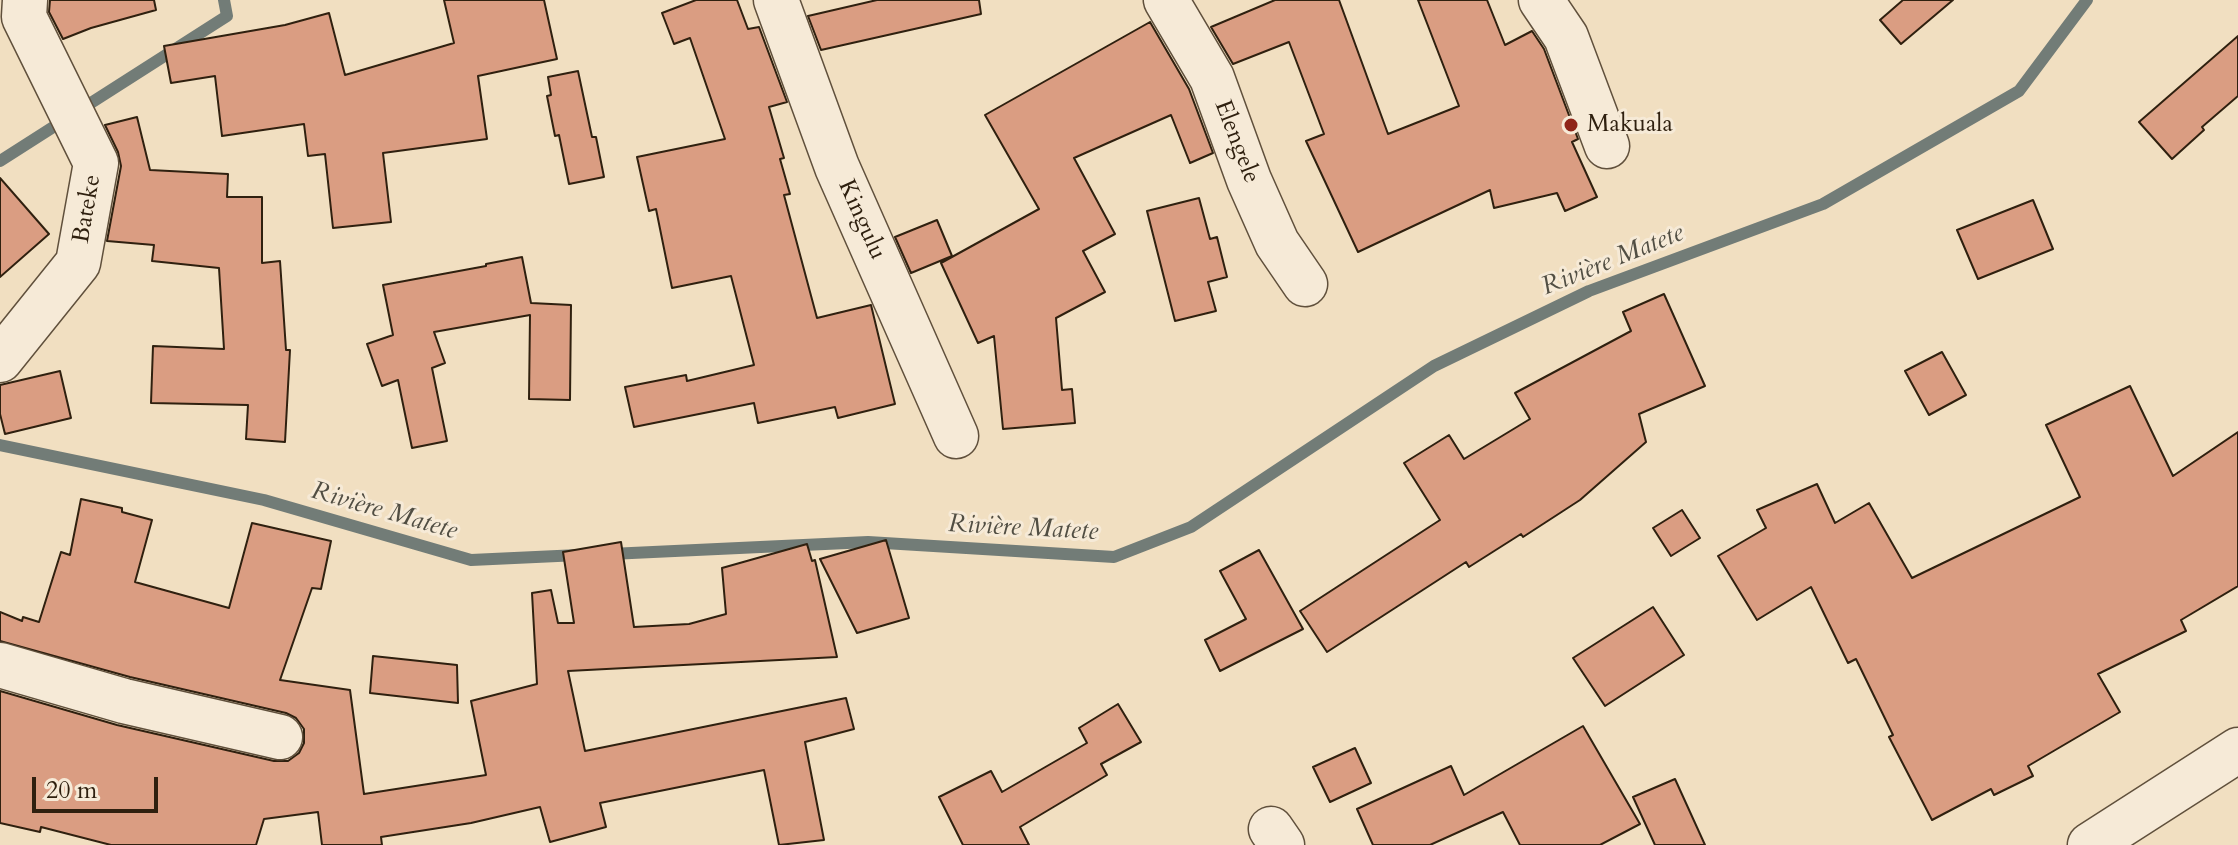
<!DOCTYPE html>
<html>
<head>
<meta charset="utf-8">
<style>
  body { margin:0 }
  #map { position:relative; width:2238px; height:845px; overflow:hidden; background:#f1dfc1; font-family:Cardo,serif }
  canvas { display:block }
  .scale { position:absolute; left:32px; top:777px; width:126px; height:36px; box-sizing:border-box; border:4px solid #2f200f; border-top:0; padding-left:10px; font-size:24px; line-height:28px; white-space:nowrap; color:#2f200f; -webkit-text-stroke:6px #f6ead7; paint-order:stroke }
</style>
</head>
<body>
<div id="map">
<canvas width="2238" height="845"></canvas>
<div class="scale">20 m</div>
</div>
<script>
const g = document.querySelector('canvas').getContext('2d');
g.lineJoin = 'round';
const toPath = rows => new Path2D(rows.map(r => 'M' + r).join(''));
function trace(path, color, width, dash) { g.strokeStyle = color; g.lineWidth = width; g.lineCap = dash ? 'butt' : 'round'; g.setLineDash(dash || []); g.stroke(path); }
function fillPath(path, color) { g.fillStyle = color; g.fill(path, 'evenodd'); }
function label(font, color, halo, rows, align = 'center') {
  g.font = font + ' Cardo,serif'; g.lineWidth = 6; g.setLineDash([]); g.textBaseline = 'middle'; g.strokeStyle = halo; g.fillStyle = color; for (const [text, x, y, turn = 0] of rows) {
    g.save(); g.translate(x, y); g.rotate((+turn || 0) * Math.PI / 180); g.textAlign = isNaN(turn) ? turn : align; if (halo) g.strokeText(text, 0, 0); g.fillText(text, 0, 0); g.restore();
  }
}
trace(toPath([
  [0,161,227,16,224,0],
  [0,445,264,500,471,560,579,555],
  [610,554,868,542,1114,557,1191,527,1434,366,1589,291,1823,204,2019,91,2087,0]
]), '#727c77', 12);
const building = toPath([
  [50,0,154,0,156,10,91,28,63,39,49,12,50,0],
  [444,0,544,0,557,59,478,76,487,139,383,153,391,222,333,228,325,154,308,156,304,124,222,136,215,76,171,83,164,46,285,25,329,13,345,75,454,43,444,0],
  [696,0,737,0,748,29,759,27,787,102,769,107,784,158,780,159,790,194,784,195,817,318,871,305,895,404,838,418,835,407,758,423,754,403,634,427,625,387,686,375,687,381,754,365,731,276,672,288,656,209,649,211,637,157,725,139,690,38,674,44,662,13,696,0],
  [877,0,979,0,981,14,821,50,808,16,877,0],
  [1275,0,1339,0,1388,134,1459,106,1418,0,1487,0,1505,45,1532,31,1544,49,1578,139,1572,142,1597,197,1565,211,1557,193,1494,208,1490,190,1358,252,1306,141,1324,134,1289,42,1233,64,1211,27,1275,0],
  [1903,0,1953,0,1901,44,1880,20,1903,0],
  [1150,22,1189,89,1213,153,1190,163,1171,115,1074,158,1115,234,1083,251,1105,292,1056,318,1062,390,1072,389,1075,423,1003,429,994,336,978,343,941,263,1039,209,985,115,1150,22],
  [2238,36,2238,96,2202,127,2204,130,2172,159,2139,122,2238,36],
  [578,71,592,137,596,137,604,177,569,184,559,135,555,136,547,96,551,95,548,77,578,71],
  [137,117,150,170,228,174,227,197,262,197,262,263,280,261,286,350,290,350,285,442,246,439,248,405,151,403,153,346,224,349,219,268,152,261,154,245,107,241,121,166,118,152,105,125,137,117],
  [0,178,49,234,0,277,0,178],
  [1199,198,1210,239,1217,237,1227,277,1208,282,1216,311,1175,321,1147,211,1199,198],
  [2033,200,2053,249,1978,279,1957,230,2033,200],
  [937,220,952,256,911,273,895,237,937,220],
  [522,257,531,303,571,305,570,400,529,399,530,315,434,332,445,363,432,368,447,441,412,448,398,380,382,386,367,344,393,335,383,285,486,266,486,264,522,257],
  [1664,294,1705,386,1639,414,1646,442,1580,500,1523,537,1521,534,1469,567,1466,562,1327,652,1300,611,1440,520,1404,463,1449,435,1464,459,1530,419,1515,393,1631,331,1623,312,1664,294],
  [1942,352,1966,395,1929,415,1905,371,1942,352],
  [60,371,71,418,5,434,0,414,0,385,60,371],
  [2130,386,2173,476,2238,432,2238,586,2181,620,2186,631,2098,674,2120,712,2028,766,2033,776,1994,795,1991,789,1932,820,1889,737,1893,735,1856,659,1848,663,1811,587,1757,620,1718,556,1766,528,1757,510,1817,484,1835,523,1869,503,1912,578,2080,497,2046,425,2130,386],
  [81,499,122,508,122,512,152,520,135,582,229,608,252,523,331,541,321,589,312,588,280,680,350,690,364,794,486,775,471,701,537,684,532,593,551,590,558,623,574,623,563,552,621,542,634,627,689,624,726,614,722,568,807,544,812,561,815,560,837,657,568,671,585,751,846,698,854,729,805,742,824,840,779,845,764,770,600,803,606,827,550,842,540,807,471,823,381,837,382,845,322,845,318,812,264,819,256,845,111,845,41,827,40,832,0,823,0,691,117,725,274,761,288,761,299,753,304,743,304,729,296,718,286,713,130,677,0,641,0,612,22,621,23,617,39,622,61,552,70,555,81,499],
  [1682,510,1700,538,1671,556,1653,528,1682,510],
  [886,540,909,618,857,633,820,559,886,540],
  [1259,550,1303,629,1220,671,1205,640,1246,619,1220,571,1259,550],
  [1653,607,1684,655,1605,706,1573,658,1653,607],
  [373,656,457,665,458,703,370,693,373,656],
  [1118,704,1141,742,1101,764,1107,775,1020,827,1029,845,963,845,939,797,991,771,1002,792,1087,743,1079,728,1118,704],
  [1583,726,1640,824,1600,845,1520,845,1503,812,1430,845,1373,845,1357,809,1451,766,1464,795,1583,726],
  [1355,748,1371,783,1330,802,1313,767,1355,748],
  [1675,779,1705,845,1655,845,1633,797,1675,779]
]);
fillPath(building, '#da9d82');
trace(building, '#2f200f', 2);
const minor = toPath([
  [776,0,837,167,956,436],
  [1166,0,1212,78,1249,180,1277,243,1305,284],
  [1541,0,1566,37,1607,146],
  [0,360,78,263,96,163,24,17,25,0],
  [0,665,124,701,280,737],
  [1271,829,1282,845],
  [2090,845,2238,750]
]);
trace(minor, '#60503c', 47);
trace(minor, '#f6ead7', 44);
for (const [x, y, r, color] of [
  [1571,125,8,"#8f2418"]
]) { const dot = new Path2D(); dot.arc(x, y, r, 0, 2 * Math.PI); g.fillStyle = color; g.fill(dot); trace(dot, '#f6ead7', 3); }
label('24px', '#2f200f', '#f6ead7', [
  ["Makuala",1587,125]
], 'left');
label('24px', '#2f200f', '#f6ead7', [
  ["Elengele",1236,142,69],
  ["Bateke",88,209,-80],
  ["Kingulu",861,220,66]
]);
label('italic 26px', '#514e43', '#f6ead7', [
  ["Rivière Matete",1613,261,-22],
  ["Rivière Matete",384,512,16],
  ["Rivière Matete",1023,529,3]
]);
</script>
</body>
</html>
